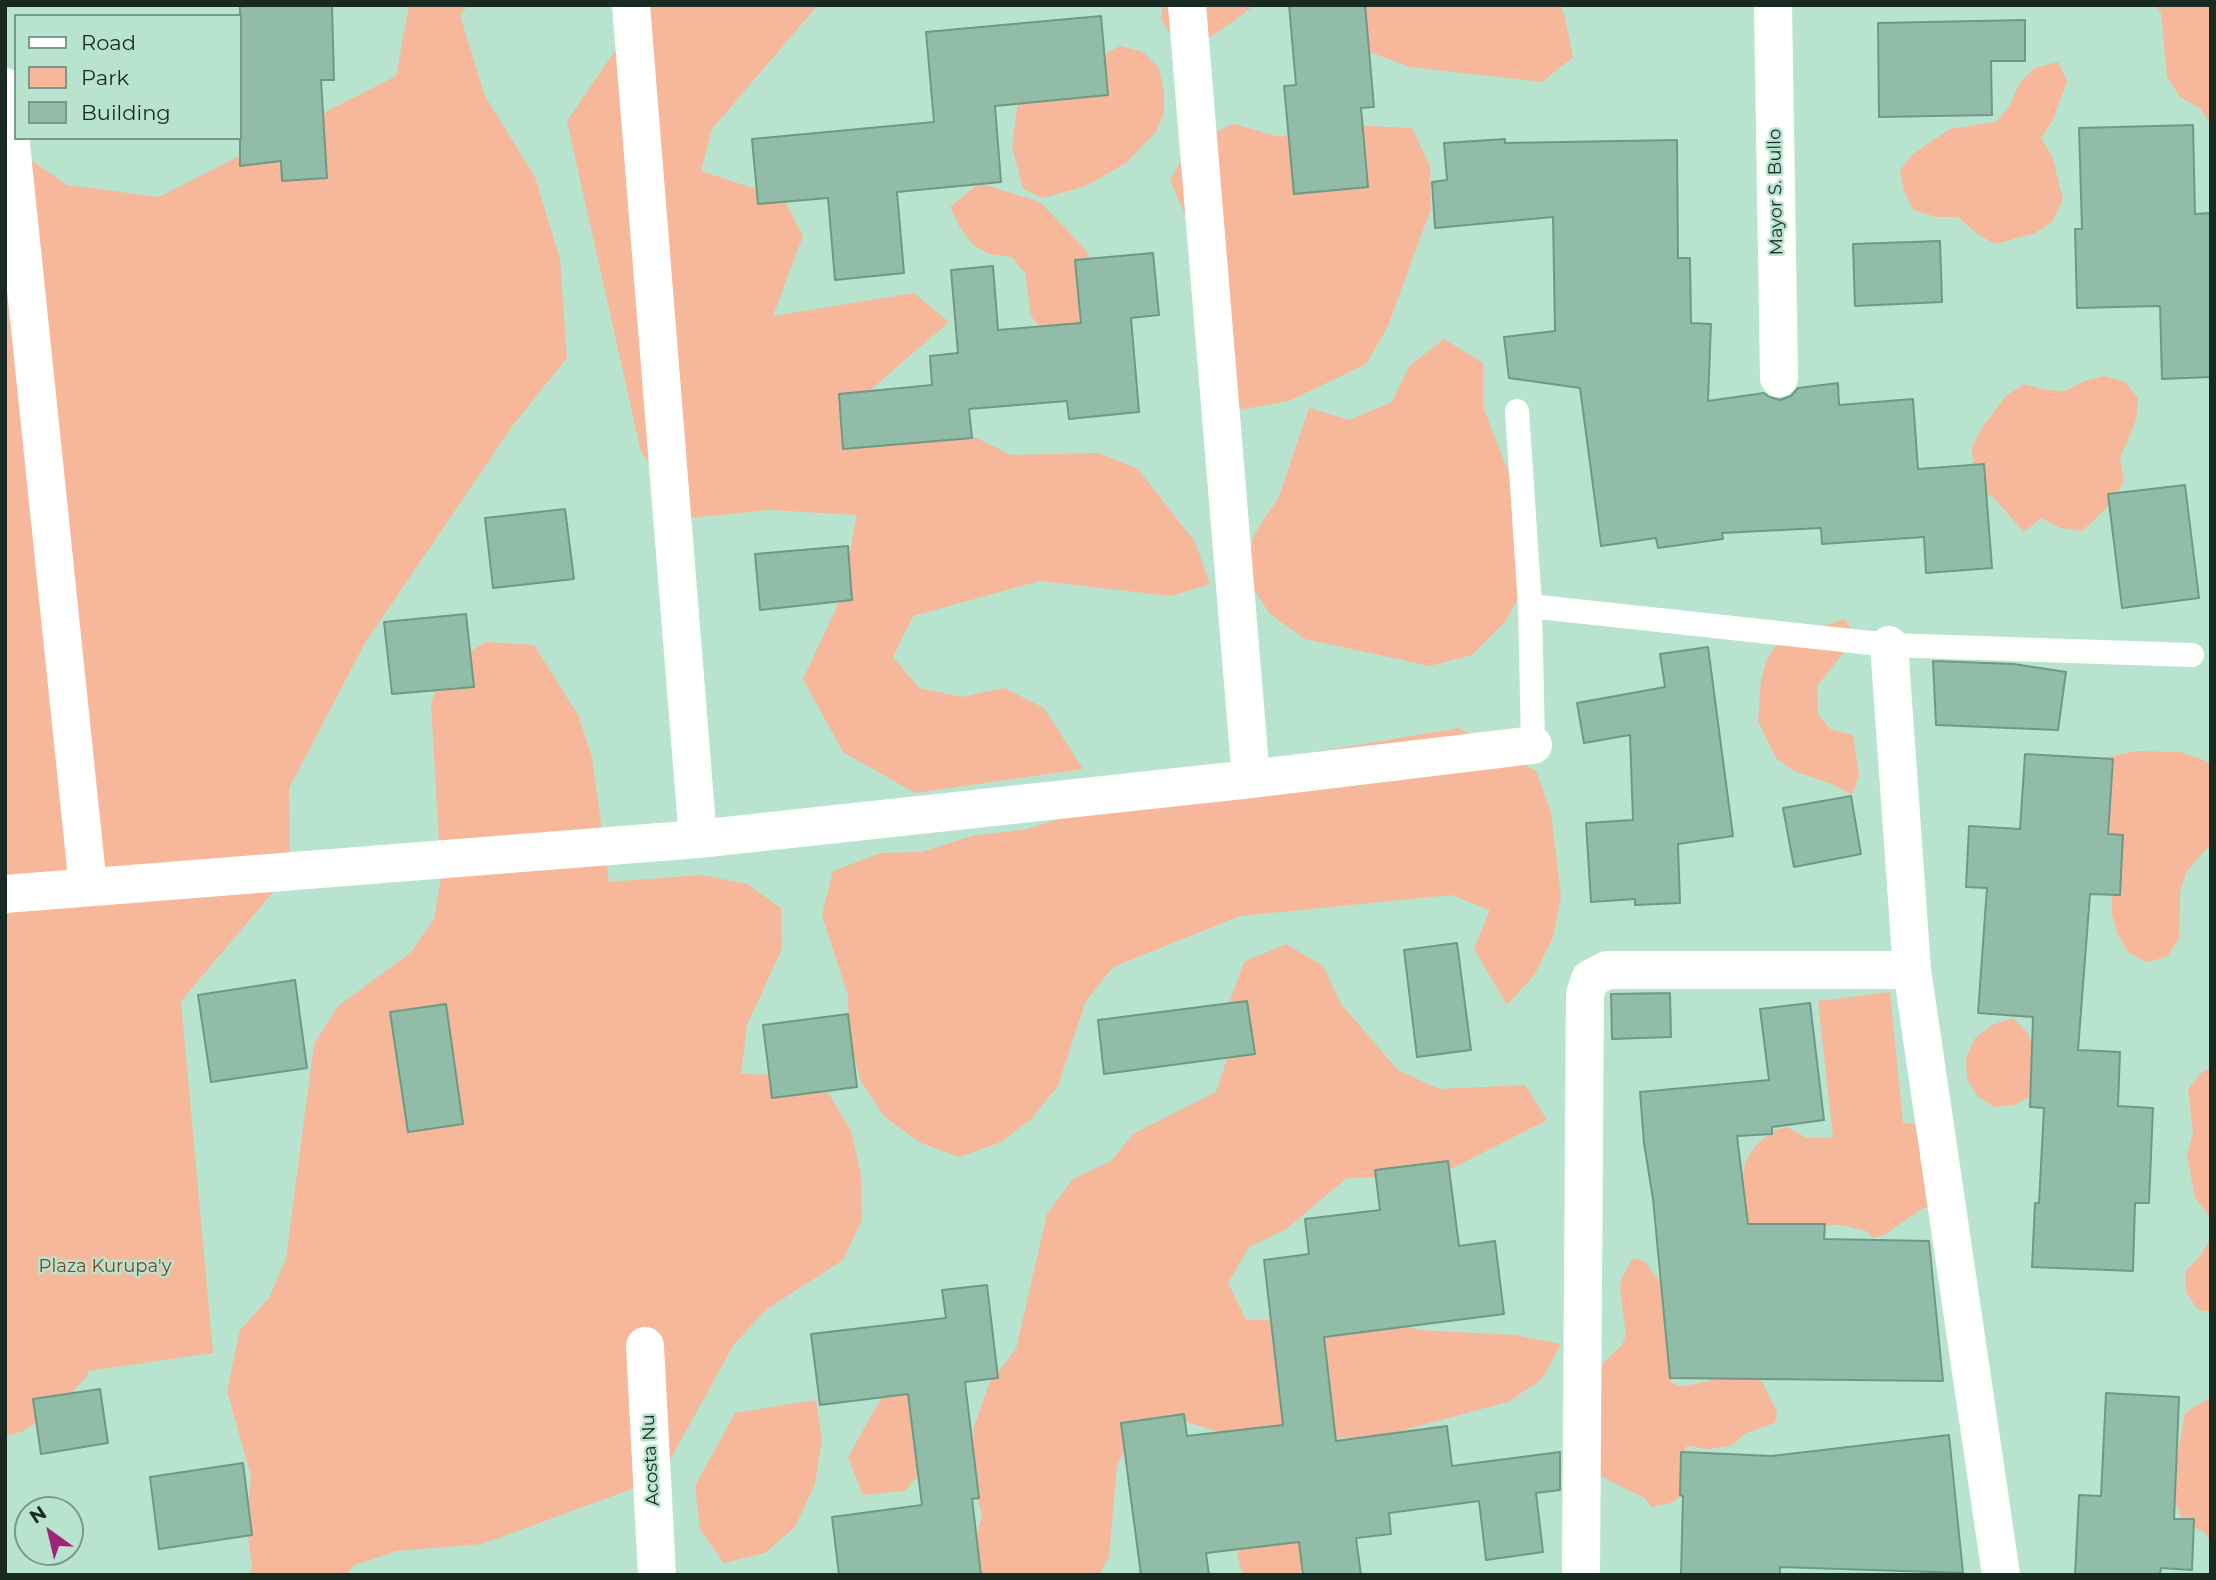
<!DOCTYPE html>
<html>
<head>
<meta charset="utf-8">
<style>
  body { margin:0 }
  #map { position:relative; width:2216px; height:1580px; overflow:hidden; background:#b8e4cf; font-family:Montserrat,sans-serif }
  canvas { display:block }
  .frame { position:absolute; inset:0; border:7px solid #192a22; pointer-events:none }
  .legend { position:absolute; left:14px; top:14px; width:228px; height:126px; box-sizing:border-box; background:#b8e4cf; border:2px solid #789a8a; margin:0; padding:9px 12px; list-style:none; font-size:21px; color:#192a22 }
  .legend li { display:flex; align-items:center; gap:14px; height:35px }
  .legend b { width:35px; border:2px solid #789a8a }
  .north { position:absolute; left:14px; top:1496px; width:70px; height:70px; box-sizing:border-box; background:#b8e4cf; border:2px solid #789a8a; border-radius:50%; rotate:326deg; font-size:19px; font-weight:700; line-height:28px; text-align:center; color:#192a22 }
  .north::after { content:''; display:block; margin:auto; width:24px; height:32px; background:#a12478; clip-path:polygon(50% 0,100% 100%,50% 72%,0 100%) }
</style>
</head>
<body>
<div id="map">
<canvas width="2216" height="1580"></canvas>
<div class="frame"></div>
<ul class="legend">
<li><b style="height:9px;background:#fff"></b>Road</li>
<li><b style="height:19px;background:#f7b79a"></b>Park</li>
<li><b style="height:19px;background:#91bca8"></b>Building</li>
</ul>
<div class="north">N</div>
</div>
<script>
const g = document.querySelector('canvas').getContext('2d');
g.lineJoin = 'round';
function fillPath(path, color) { g.fillStyle = color; g.fill(path, 'evenodd'); }
const toPath = rows => new Path2D(rows.map(r => 'M' + r).join(''));
function trace(path, color, width, dash) { g.strokeStyle = color; g.lineWidth = width; g.lineCap = dash ? 'butt' : 'round'; g.setLineDash(dash || []); g.stroke(path); }
function label(font, color, halo, rows, align = 'center') {
  g.font = font + ' Montserrat,sans-serif'; g.lineWidth = 5; g.setLineDash([]); g.textBaseline = 'middle'; g.strokeStyle = halo; g.fillStyle = color; for (const [text, x, y, turn = 0] of rows) {
    g.save(); g.translate(x, y); g.rotate((+turn || 0) * Math.PI / 180); g.textAlign = isNaN(turn) ? turn : align; if (halo) g.strokeText(text, 0, 0); g.fillText(text, 0, 0); g.restore();
  }
}
fillPath(toPath([
  [409,5,469,5,460,15,485,96,535,177,560,259,567,358,513,425,365,643,289,788,290,872,181,1001,213,1353,88,1371,87,1376,60,1406,24,1431,5,1436,5,142,67,185,159,197,396,76],
  [646,5,818,5,712,129,701,171,783,198,803,236,773,316,914,293,949,322,847,410,932,416,1011,455,1099,453,1138,469,1195,542,1210,584,1171,596,1039,581,913,616,893,657,919,688,962,697,1004,688,1044,708,1083,769,915,793,843,752,803,679,840,600,857,515,769,510,690,518,641,452,567,121],
  [1163,5,1252,5,1250,9,1214,35,1194,42,1172,37,1161,19],
  [1340,5,1560,5,1565,17,1573,57,1542,82,1410,67,1370,52],
  [2153,5,2211,5,2211,125,2200,108,2180,97,2167,77,2161,13],
  [1120,46,1143,52,1158,67,1164,90,1164,112,1156,132,1126,163,1086,186,1043,198,1023,189,1012,146,1018,101],
  [2058,62,2067,81,2053,120,2041,138,2052,156,2063,199,2053,221,2035,233,1995,244,1976,233,1958,217,1936,217,1913,210,1904,191,1900,170,1913,154,1950,129,1996,122,2010,105,2019,84,2034,68],
  [1234,124,1276,136,1321,135,1367,126,1412,128,1430,166,1431,209,1387,328,1366,364,1289,401,1244,409,1204,397,1228,314,1170,180,1192,142],
  [979,183,1040,202,1086,250,1096,270,1088,339,1045,333,1031,316,1025,273,1012,257,989,254,972,244,959,226,950,207],
  [1444,339,1483,363,1483,407,1533,534,1529,579,1505,622,1472,655,1430,666,1305,639,1270,614,1247,579,1253,536,1279,497,1309,408,1349,420,1392,402,1409,366],
  [2104,376,2125,382,2138,398,2136,420,2120,458,2124,480,2114,501,2082,531,2060,528,2041,518,2024,532,1994,498,1975,486,1972,448,1981,429,2006,396,2024,384,2045,390,2065,391,2084,381],
  [1845,619,1855,638,1817,686,1818,714,1831,730,1853,735,1859,775,1852,795,1834,785,1794,771,1776,758,1758,721,1761,680,1767,659,1780,639],
  [487,642,534,645,578,715,592,757,609,882,701,875,747,884,781,908,782,949,747,1025,741,1074,788,1075,829,1094,851,1131,861,1174,862,1220,843,1260,767,1309,734,1344,670,1460,640,1486,482,1544,397,1551,355,1565,345,1575,250,1575,252,1565,246,1522,251,1476,227,1391,240,1330,269,1298,286,1259,314,1044,337,1007,410,953,434,919,441,877,431,703,447,664],
  [1459,728,1536,771,1551,812,1561,897,1553,937,1535,974,1507,1005,1474,949,1490,910,1451,895,1240,916,1113,967,1085,1003,1058,1086,1032,1118,1001,1142,959,1157,919,1142,884,1116,861,1082,849,1038,848,996,822,915,833,871,881,853,922,852,972,836,1027,829,1233,766],
  [2136,751,2180,752,2204,760,2211,765,2211,844,2186,872,2180,894,2179,938,2167,957,2146,962,2129,953,2118,935,2112,915,2112,871,2068,765],
  [1286,944,1323,966,1341,1004,1398,1070,1439,1089,1525,1085,1547,1120,1437,1176,1347,1178,1286,1229,1249,1247,1228,1283,1246,1320,1377,1319,1419,1330,1515,1335,1561,1344,1542,1379,1508,1402,1385,1435,1258,1444,1177,1419,1136,1427,1117,1466,1109,1557,1099,1575,963,1575,969,1561,982,1516,970,1470,974,1427,989,1384,1016,1349,1047,1214,1073,1179,1111,1161,1133,1134,1216,1092,1231,1047,1228,1006,1244,962],
  [1890,992,1903,1123,1927,1125,1934,1207,1923,1208,1884,1235,1873,1238,1866,1231,1842,1225,1748,1226,1742,1185,1745,1162,1757,1144,1775,1130,1787,1127,1807,1138,1833,1137,1818,1001],
  [2013,1018,2028,1033,2043,1075,2035,1094,2015,1105,1995,1107,1978,1097,1967,1079,1966,1058,1975,1038,1992,1025],
  [2211,1068,2211,1230,2208,1214,2195,1198,2187,1155,2193,1133,2188,1089,2203,1071],
  [2211,1237,2211,1312,2198,1310,2186,1292,2185,1272,2201,1255],
  [1633,1258,1644,1261,1671,1296,1690,1352,1670,1382,1680,1386,1690,1385,1713,1380,1734,1371,1754,1376,1763,1383,1777,1412,1775,1423,1746,1433,1731,1446,1709,1449,1687,1446,1682,1454,1683,1486,1680,1497,1671,1503,1651,1507,1645,1498,1602,1477,1597,1469,1594,1458,1602,1435,1599,1423,1599,1370,1605,1361,1622,1345,1626,1335,1620,1288,1622,1277],
  [928,1374,934,1456,905,1491,863,1495,848,1457,888,1386],
  [816,1400,822,1439,815,1484,795,1527,765,1553,724,1563,700,1530,695,1486,735,1413],
  [2206,1400,2211,1400,2211,1543,2204,1532,2183,1521,2175,1502,2177,1457,2185,1413],
  [1263,1519,1319,1554,1296,1575,1243,1575,1237,1554]
]), '#f7b79a');
const building = toPath([
  [240,5,332,5,334,80,321,80,327,178,282,181,281,161,240,166,240,5],
  [1289,5,1365,5,1374,107,1361,108,1368,187,1294,194,1284,86,1296,85,1289,5],
  [1101,16,1108,95,995,106,1001,182,897,192,904,273,835,280,828,198,758,204,752,139,934,122,926,32,1101,16],
  [2025,20,2025,61,1991,61,1992,115,1879,117,1878,23,2025,20],
  [2193,125,2195,214,2211,213,2211,377,2162,379,2160,306,2077,308,2075,229,2082,229,2079,128,2193,125],
  [1505,139,1505,143,1677,140,1678,258,1690,258,1691,323,1711,324,1708,401,1764,393,1769,397,1780,400,1791,396,1798,388,1838,383,1839,405,1913,399,1918,469,1984,464,1992,568,1926,573,1924,537,1822,544,1821,528,1722,533,1723,539,1658,548,1656,538,1601,546,1580,388,1509,378,1504,337,1555,331,1553,217,1435,228,1432,182,1447,180,1444,143,1505,139],
  [1940,241,1942,302,1855,306,1853,244,1940,241],
  [1153,253,1159,315,1131,318,1139,412,1069,419,1067,401,969,409,972,438,843,449,839,394,932,385,930,356,958,353,951,270,993,266,998,330,1081,323,1075,260,1153,253],
  [2185,485,2199,598,2122,608,2108,494,2185,485],
  [565,509,574,579,493,588,485,518,565,509],
  [848,546,852,600,760,610,755,554,848,546],
  [466,614,474,687,392,694,384,622,466,614],
  [1708,647,1733,836,1678,844,1680,903,1635,905,1635,899,1591,902,1586,823,1633,820,1630,735,1584,743,1577,703,1665,687,1660,654,1708,647],
  [1933,661,2014,664,2066,672,2058,730,1936,725,1933,661],
  [2025,754,2113,759,2108,834,2123,835,2120,895,2090,894,2078,1050,2120,1052,2118,1106,2153,1108,2149,1203,2135,1203,2133,1271,2032,1267,2035,1203,2039,1203,2044,1108,2030,1107,2033,1017,1978,1013,1987,888,1966,887,1969,826,2020,829,2025,754],
  [1851,796,1861,854,1794,867,1783,808,1851,796],
  [1457,943,1471,1050,1417,1057,1404,950,1457,943],
  [295,980,307,1068,211,1082,198,995,295,980],
  [1670,993,1671,1037,1612,1039,1611,994,1670,993],
  [1247,1001,1255,1054,1104,1074,1098,1020,1247,1001],
  [1810,1003,1824,1120,1772,1127,1772,1134,1737,1136,1748,1224,1825,1224,1824,1239,1929,1241,1943,1381,1670,1378,1653,1199,1644,1143,1640,1092,1769,1080,1760,1009,1810,1003],
  [446,1004,463,1124,408,1132,390,1012,446,1004],
  [848,1014,857,1087,772,1098,763,1025,848,1014],
  [1448,1161,1459,1246,1495,1241,1504,1314,1324,1337,1336,1441,1447,1426,1452,1466,1560,1452,1560,1490,1536,1493,1543,1552,1486,1560,1479,1501,1389,1513,1391,1534,1356,1538,1361,1575,1303,1575,1299,1542,1206,1553,1209,1575,1141,1575,1121,1423,1184,1414,1187,1436,1283,1425,1264,1260,1309,1254,1305,1219,1380,1210,1375,1170,1448,1161],
  [987,1285,998,1378,965,1382,979,1498,972,1499,981,1575,839,1575,832,1517,922,1505,908,1394,820,1405,811,1334,946,1318,942,1290,987,1285],
  [100,1389,108,1443,41,1454,33,1399,100,1389],
  [2106,1393,2179,1397,2174,1519,2194,1519,2192,1570,2161,1568,2160,1575,2075,1575,2079,1495,2101,1496,2106,1393],
  [1949,1435,1963,1573,1780,1567,1780,1575,1681,1575,1683,1496,1680,1495,1681,1452,1772,1456,1949,1435],
  [243,1463,252,1535,159,1549,150,1477,243,1463]
]);
fillPath(building, '#91bca8');
trace(building, '#6f9986', 2);
trace(toPath([
  [1517,411,1530,606,1533,745],
  [1530,606,1889,645,2192,655]
]), '#fff', 24);
trace(toPath([
  [631,5,698,839],
  [1187,5,1251,779],
  [1773,5,1779,378],
  [5,87,88,887],
  [1889,645,1912,970,2001,1575],
  [5,894,698,839,1251,779,1533,745],
  [645,1346,657,1575],
  [1581,1575,1585,994,1590,979,1607,970,1912,970]
]), '#fff', 38);
label('18px', '#192a22', '#b8e4cf', [
  ["Mayor S. Bullo",1776,192,-91],
  ["Acosta Nu",651,1460,-93]
]);
label('18px', '#834222', '#b8e4cf', [
  ["Plaza Kurupa'y",105,1267]
]);
</script>
</body>
</html>
